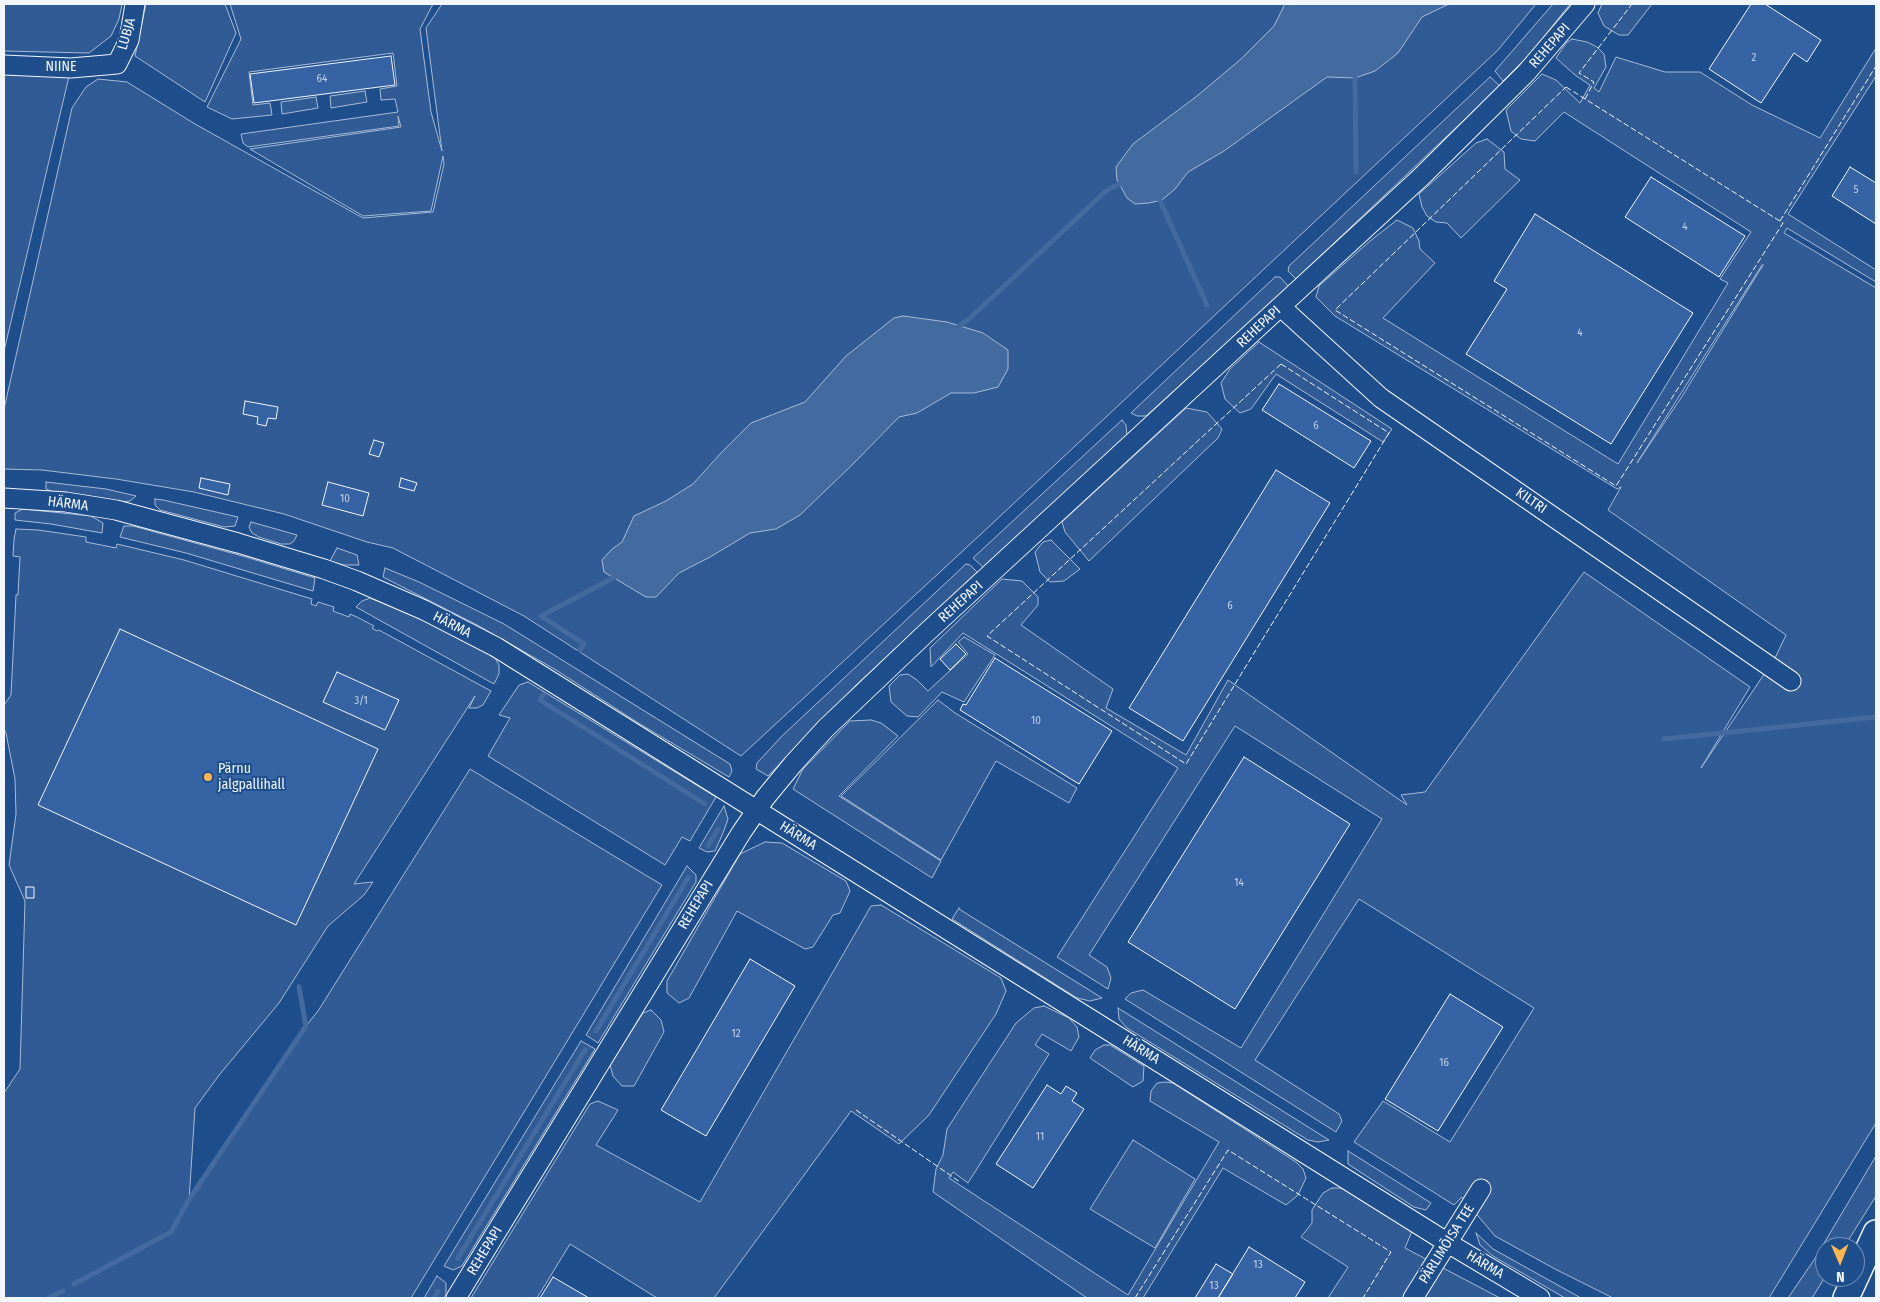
<!DOCTYPE html>
<html>
<head>
<meta charset="utf-8">
<style>
  body { margin:0 }
  #map { position:relative; width:1880px; height:1302px; overflow:hidden; background:#1f4e8c; font-family:"Fira Sans Condensed",sans-serif }
  canvas { display:block }
  .frame { position:absolute; inset:0; border:5px solid #f2f6ff; pointer-events:none }
  .north { position:absolute; left:1815px; top:1237px; width:50px; height:50px; box-sizing:border-box; background:#1f4e8c; border:1px solid #7391ba; border-radius:50%; rotate:179deg; font-size:14px; font-weight:700; line-height:20px; text-align:center; color:#f2f6ff }
  .north::after { content:''; display:block; margin:auto; width:18px; height:22px; background:#ffb74d; clip-path:polygon(50% 0,100% 100%,50% 72%,0 100%) }
</style>
</head>
<body>
<div id="map">
<canvas width="1880" height="1302"></canvas>
<div class="frame"></div>
<div class="north">N</div>
</div>
<script>
const g = document.querySelector('canvas').getContext('2d');
g.lineJoin = 'round';
function fillPath(path, color) { g.fillStyle = color; g.fill(path, 'evenodd'); }
const toPath = rows => new Path2D(rows.map(r => 'M' + r).join(''));
function trace(path, color, width, dash) { g.strokeStyle = color; g.lineWidth = width; g.lineCap = dash ? 'butt' : 'round'; g.setLineDash(dash || []); g.stroke(path); }
function label(font, color, halo, rows, align = 'center') {
  g.font = font + ' "Fira Sans Condensed",sans-serif'; g.lineWidth = 4; g.setLineDash([]); g.textBaseline = 'middle'; g.strokeStyle = halo; g.fillStyle = color; for (const [text, x, y, turn = 0] of rows) {
    g.save(); g.translate(x, y); g.rotate((+turn || 0) * Math.PI / 180); g.textAlign = isNaN(turn) ? turn : align; if (halo) g.strokeText(text, 0, 0); g.fillText(text, 0, 0); g.restore();
  }
}
const built = toPath([
  [4,4,122,4,119,19,111,36,89,53,4,51,4,4],
  [146,4,225,4,236,33,205,102,135,56,146,4],
  [230,4,433,4,420,29,431,112,442,151,426,28,442,4,1536,4,1498,50,980,535,741,756,524,616,393,548,367,542,284,514,194,492,116,479,42,470,4,469,4,409,72,108,86,87,98,79,127,82,195,124,363,218,433,212,444,164,443,156,431,211,363,216,250,149,401,127,398,116,399,126,248,147,243,143,241,134,398,112,395,99,381,100,380,89,397,86,393,53,249,72,253,105,270,103,272,115,232,119,207,107,241,39,230,4],
  [1553,4,1570,4,1531,53,1503,81,1495,71,1553,4],
  [1602,4,1652,4,1628,35,1619,35,1604,26,1598,13,1602,4],
  [1572,39,1587,42,1597,47,1604,54,1606,67,1594,88,1599,92,1616,57,1665,72,1700,72,1752,105,1820,138,1876,48,1876,76,1788,214,1876,270,1876,282,1787,228,1784,233,1876,288,1876,1123,1769,1298,1613,1298,1555,1269,1495,1236,1462,1197,1454,1205,1354,1142,1383,1101,1450,1142,1534,1008,1359,899,1255,1060,1339,1114,1342,1121,1336,1132,1125,999,1131,993,1143,990,1241,1048,1382,819,1235,726,1089,955,1107,967,1111,978,1108,989,1057,957,1178,768,963,633,931,667,930,648,1002,579,1022,581,1038,597,1038,605,1021,625,1113,689,1106,708,1186,755,1228,680,1407,805,1401,795,1425,792,1584,572,1750,687,1701,768,1775,658,1786,635,1608,510,1621,487,1617,489,1335,316,1316,297,1319,286,1370,241,1397,220,1413,228,1419,241,1420,249,1435,263,1383,318,1618,464,1728,283,1720,279,1751,232,1564,112,1535,141,1521,139,1511,131,1506,110,1542,74,1556,80,1580,103,1590,85,1575,75,1556,58,1566,43,1572,39],
  [1763,265,1681,398,1637,463,1762,265,1763,265],
  [4,65,71,68,4,351,4,65],
  [1490,77,1500,86,1296,279,1288,271,1289,266,1490,77],
  [365,91,367,102,331,108,330,96,365,91],
  [316,97,318,108,282,114,281,102,316,97],
  [1487,139,1504,152,1505,169,1520,180,1461,238,1447,223,1436,222,1427,216,1422,207,1419,194,1476,143,1487,139],
  [1275,277,1280,277,1289,287,1146,416,1137,416,1131,413,1275,277],
  [1259,342,1392,429,1383,442,1276,374,1251,409,1240,413,1225,399,1221,383,1230,369,1259,342],
  [1186,408,1207,412,1222,429,1218,438,1089,561,1065,532,1062,522,1186,408],
  [1122,420,1126,425,1127,435,983,567,973,558,1122,420],
  [46,482,106,489,136,496,130,501,121,502,56,493,46,489,46,482],
  [155,499,163,500,238,517,235,526,224,527,160,510,155,505,155,499],
  [23,509,91,516,103,523,102,533,51,524,15,520,15,513,23,509],
  [251,522,297,535,294,541,290,544,281,544,259,537,252,533,249,527,251,522],
  [124,526,133,526,246,557,315,578,313,591,186,553,120,537,124,526],
  [16,529,38,530,86,537,86,542,116,548,117,544,184,560,312,599,311,604,316,606,318,602,334,607,333,611,349,617,350,614,357,617,374,626,372,628,377,631,379,630,491,691,483,705,477,708,469,708,475,696,354,884,373,882,364,895,328,926,279,1003,220,1074,195,1108,189,1200,306,1026,318,1011,470,769,662,885,411,1298,4,1298,4,1093,20,1069,25,901,9,865,16,814,15,779,6,733,4,729,4,705,11,695,16,595,18,595,20,557,13,556,14,539,16,529],
  [1051,540,1080,569,1064,581,1050,582,1040,572,1035,552,1043,542,1051,540],
  [337,548,357,555,359,565,344,565,330,561,337,548],
  [966,564,970,565,977,572,856,685,768,776,756,769,757,763,782,736,966,564],
  [385,568,419,582,504,624,730,764,732,771,729,777,640,724,556,670,479,626,383,577,385,568],
  [370,598,418,618,495,658,499,665,499,674,494,684,356,607,362,601,370,598],
  [964,637,995,655,964,702,942,692,918,717,907,716,891,702,889,686,900,675,908,674,917,680,928,691,968,654,958,642,964,637],
  [528,682,716,797,690,841,682,837,665,865,488,756,510,718,499,715,519,685,528,682],
  [938,700,955,713,1077,788,1069,803,996,761,941,860,841,796,938,700],
  [871,720,881,723,898,736,839,796,941,861,932,878,793,789,803,769,850,721,871,720],
  [724,806,728,819,723,833,715,851,707,852,699,848,724,806],
  [765,842,782,843,846,881,850,891,840,913,833,915,813,947,805,949,737,911,689,998,679,1003,667,993,667,981,740,854,765,842],
  [687,866,696,875,696,882,598,1043,586,1035,687,866],
  [881,905,1001,978,1006,991,996,1014,929,1115,899,1144,851,1111,714,1298,657,1298,570,1244,537,1298,471,1298,590,1104,598,1101,618,1110,596,1145,700,1202,871,906,881,905],
  [959,908,959,909,1102,998,1090,1001,1077,998,952,919,959,908],
  [1044,1006,1069,1018,1077,1027,1079,1037,1071,1051,1042,1034,1035,1045,1049,1054,968,1183,953,1172,949,1178,1128,1295,1219,1142,1150,1101,1151,1091,1157,1083,1165,1082,1173,1083,1296,1162,1303,1169,1306,1178,1298,1195,1286,1205,1223,1168,1143,1298,1087,1298,933,1192,936,1169,943,1155,947,1129,1016,1023,1034,1008,1044,1006],
  [1118,1008,1329,1140,1318,1142,1308,1140,1127,1028,1119,1019,1118,1008],
  [651,1010,661,1020,664,1032,634,1086,622,1086,613,1076,610,1065,643,1013,651,1010],
  [581,1041,595,1049,462,1266,453,1270,444,1266,581,1041],
  [1104,1045,1110,1045,1144,1066,1143,1081,1133,1087,1090,1058,1095,1050,1104,1045],
  [1133,1140,1195,1179,1155,1248,1090,1209,1133,1140],
  [1348,1151,1431,1203,1426,1210,1414,1207,1348,1164,1348,1151],
  [1876,1156,1876,1196,1844,1247,1825,1247,1825,1277,1812,1298,1788,1298,1814,1260,1876,1156],
  [1332,1188,1340,1188,1350,1192,1412,1231,1405,1248,1500,1298,1328,1298,1348,1267,1301,1237,1312,1223,1312,1210,1323,1193,1332,1188],
  [1476,1233,1493,1249,1581,1298,1565,1298,1493,1256,1480,1245,1476,1233],
  [437,1276,446,1283,446,1294,444,1298,424,1298,437,1276]
]);
fillPath(built, '#305b95');
trace(built, '#a8bbd7', 1);
const water = toPath([
  [1285,4,1449,4,1422,17,1398,53,1375,71,1355,78,1327,77,1224,151,1188,172,1175,189,1162,200,1149,203,1135,204,1127,198,1121,187,1117,180,1116,167,1133,144,1197,96,1241,59,1274,26,1285,4],
  [903,316,947,322,983,333,1008,350,1008,369,998,387,974,393,951,393,917,413,899,417,853,464,800,515,776,529,750,533,710,557,679,573,656,597,646,597,604,572,602,560,611,550,622,542,634,516,666,501,693,484,721,453,751,423,805,402,846,356,894,318,903,316]
]);
fillPath(water, '#446ba0');
trace(water, '#a8bbd7', 1);
trace(toPath([
  [1355,72,1356,172],
  [1158,196,1207,305],
  [954,330,969,319,1107,190,1124,182],
  [580,650,584,644,541,616,619,575],
  [543,695,540,700,705,804],
  [1664,739,1876,717],
  [708,846,718,829],
  [596,1031,688,878],
  [458,1258,585,1050],
  [74,1284,171,1232,188,1201,306,1026,299,987],
  [49,1298,63,1291],
  [434,1298,438,1291]
]), '#446ba0', 5);
const building = toPath([
  [1751,4,1765,4,1821,40,1807,62,1794,53,1761,103,1709,69,1751,4],
  [391,56,395,85,254,103,250,74,391,56],
  [1850,167,1876,183,1876,224,1832,196,1850,167],
  [1651,177,1745,236,1719,277,1625,217,1651,177],
  [1535,214,1693,313,1611,444,1466,354,1507,289,1494,281,1535,214],
  [1279,384,1371,441,1354,468,1262,410,1279,384],
  [245,401,278,407,276,419,268,418,266,426,257,424,258,417,243,414,245,401],
  [374,440,384,443,379,457,369,454,374,440],
  [1276,470,1330,503,1183,741,1129,708,1276,470],
  [201,478,230,484,228,495,199,488,201,478],
  [401,478,417,483,414,491,399,487,401,478],
  [328,482,369,493,363,516,322,505,328,482],
  [120,629,378,749,296,925,38,805,120,629],
  [956,644,966,654,950,670,940,659,956,644],
  [995,658,1112,731,1079,784,960,710,963,704,966,705,995,658],
  [337,672,399,700,385,730,323,702,337,672],
  [1244,757,1350,824,1235,1009,1128,942,1244,757],
  [26,887,34,887,34,898,26,898,26,887],
  [750,959,795,986,706,1136,661,1110,750,959],
  [1450,994,1503,1027,1438,1131,1385,1099,1450,994],
  [1047,1085,1061,1094,1066,1086,1077,1093,1072,1101,1084,1109,1033,1188,996,1164,1047,1085],
  [1249,1247,1305,1282,1295,1298,1218,1298,1249,1247],
  [1216,1264,1233,1274,1218,1298,1195,1298,1216,1264],
  [553,1277,589,1298,540,1298,553,1277]
]);
fillPath(building, '#3563a3');
trace(building, '#f2f6ff', 1);
const minor = toPath([
  [4,65,71,68,117,64,129,40,135,4],
  [1281,307,1381,398,1791,681],
  [4,498,66,502,116,510,238,543,324,569,357,581,424,610,496,647,1448,1243,1540,1298],
  [456,1298,741,833,765,798,793,764,826,728,926,633,1421,177,1526,73,1585,4],
  [1413,1298,1481,1189]
]);
const major = toPath([
  [1846,1298,1876,1233]
]);
trace(minor, '#f2f6ff', 21);
trace(major, '#f2f6ff', 28);
trace(minor, '#1f4e8c', 19);
trace(major, '#1f4e8c', 25);
trace(toPath([
  [1566,87,1783,223,1616,486,1335,310,1566,87],
  [1585,99,1594,82,1579,73,1632,4],
  [1780,221,1876,66],
  [1281,364,1389,433,1186,764,987,636,1281,364],
  [856,1110,960,1182],
  [1135,1298,1228,1150,1391,1252,1363,1298]
]), '#f2f6ff', 1, [6, 2.5]);
for (const [x, y, r, color] of [
  [208,777,5,"#ffb74d"]
]) { const dot = new Path2D(); dot.arc(x, y, r, 0, 2 * Math.PI); g.fillStyle = color; g.fill(dot); trace(dot, '#1f4e8c', 2); }
label('11px', '#c3d1e8', null, [
  ["2",1754,58],
  ["64",322,79],
  ["5",1856,190],
  ["4",1685,227],
  ["4",1580,333],
  ["6",1316,426],
  ["10",345,499],
  ["6",1230,606],
  ["3/1",361,701],
  ["10",1036,721],
  ["14",1239,883],
  ["12",736,1034],
  ["16",1444,1063],
  ["11",1040,1137],
  ["13",1258,1265],
  ["13",1214,1286]
]);
label('14px', '#f2f6ff', '#1f4e8c', [
  ["LUBJA",127,34,-74],
  ["REHEPAPI",1550,46,-49],
  ["NIINE",61,67],
  ["REHEPAPI",1259,327,-43],
  ["KILTRI",1531,501,35],
  ["HÄRMA",68,504,7],
  ["REHEPAPI",961,602,-42],
  ["HÄRMA",452,625,27],
  ["HÄRMA",798,836,32],
  ["REHEPAPI",696,905,-59],
  ["HÄRMA",1141,1050,32],
  ["PÄRLIMÕISA TEE",1447,1244,-58],
  ["REHEPAPI",485,1251,-59],
  ["HÄRMA",1485,1265,31]
]);
label('14px', '#f2f6ff', '#1f4e8c', [
  ["Pärnu",218,769],
  ["jalgpallihall",218,785]
], 'left');
</script>
</body>
</html>
